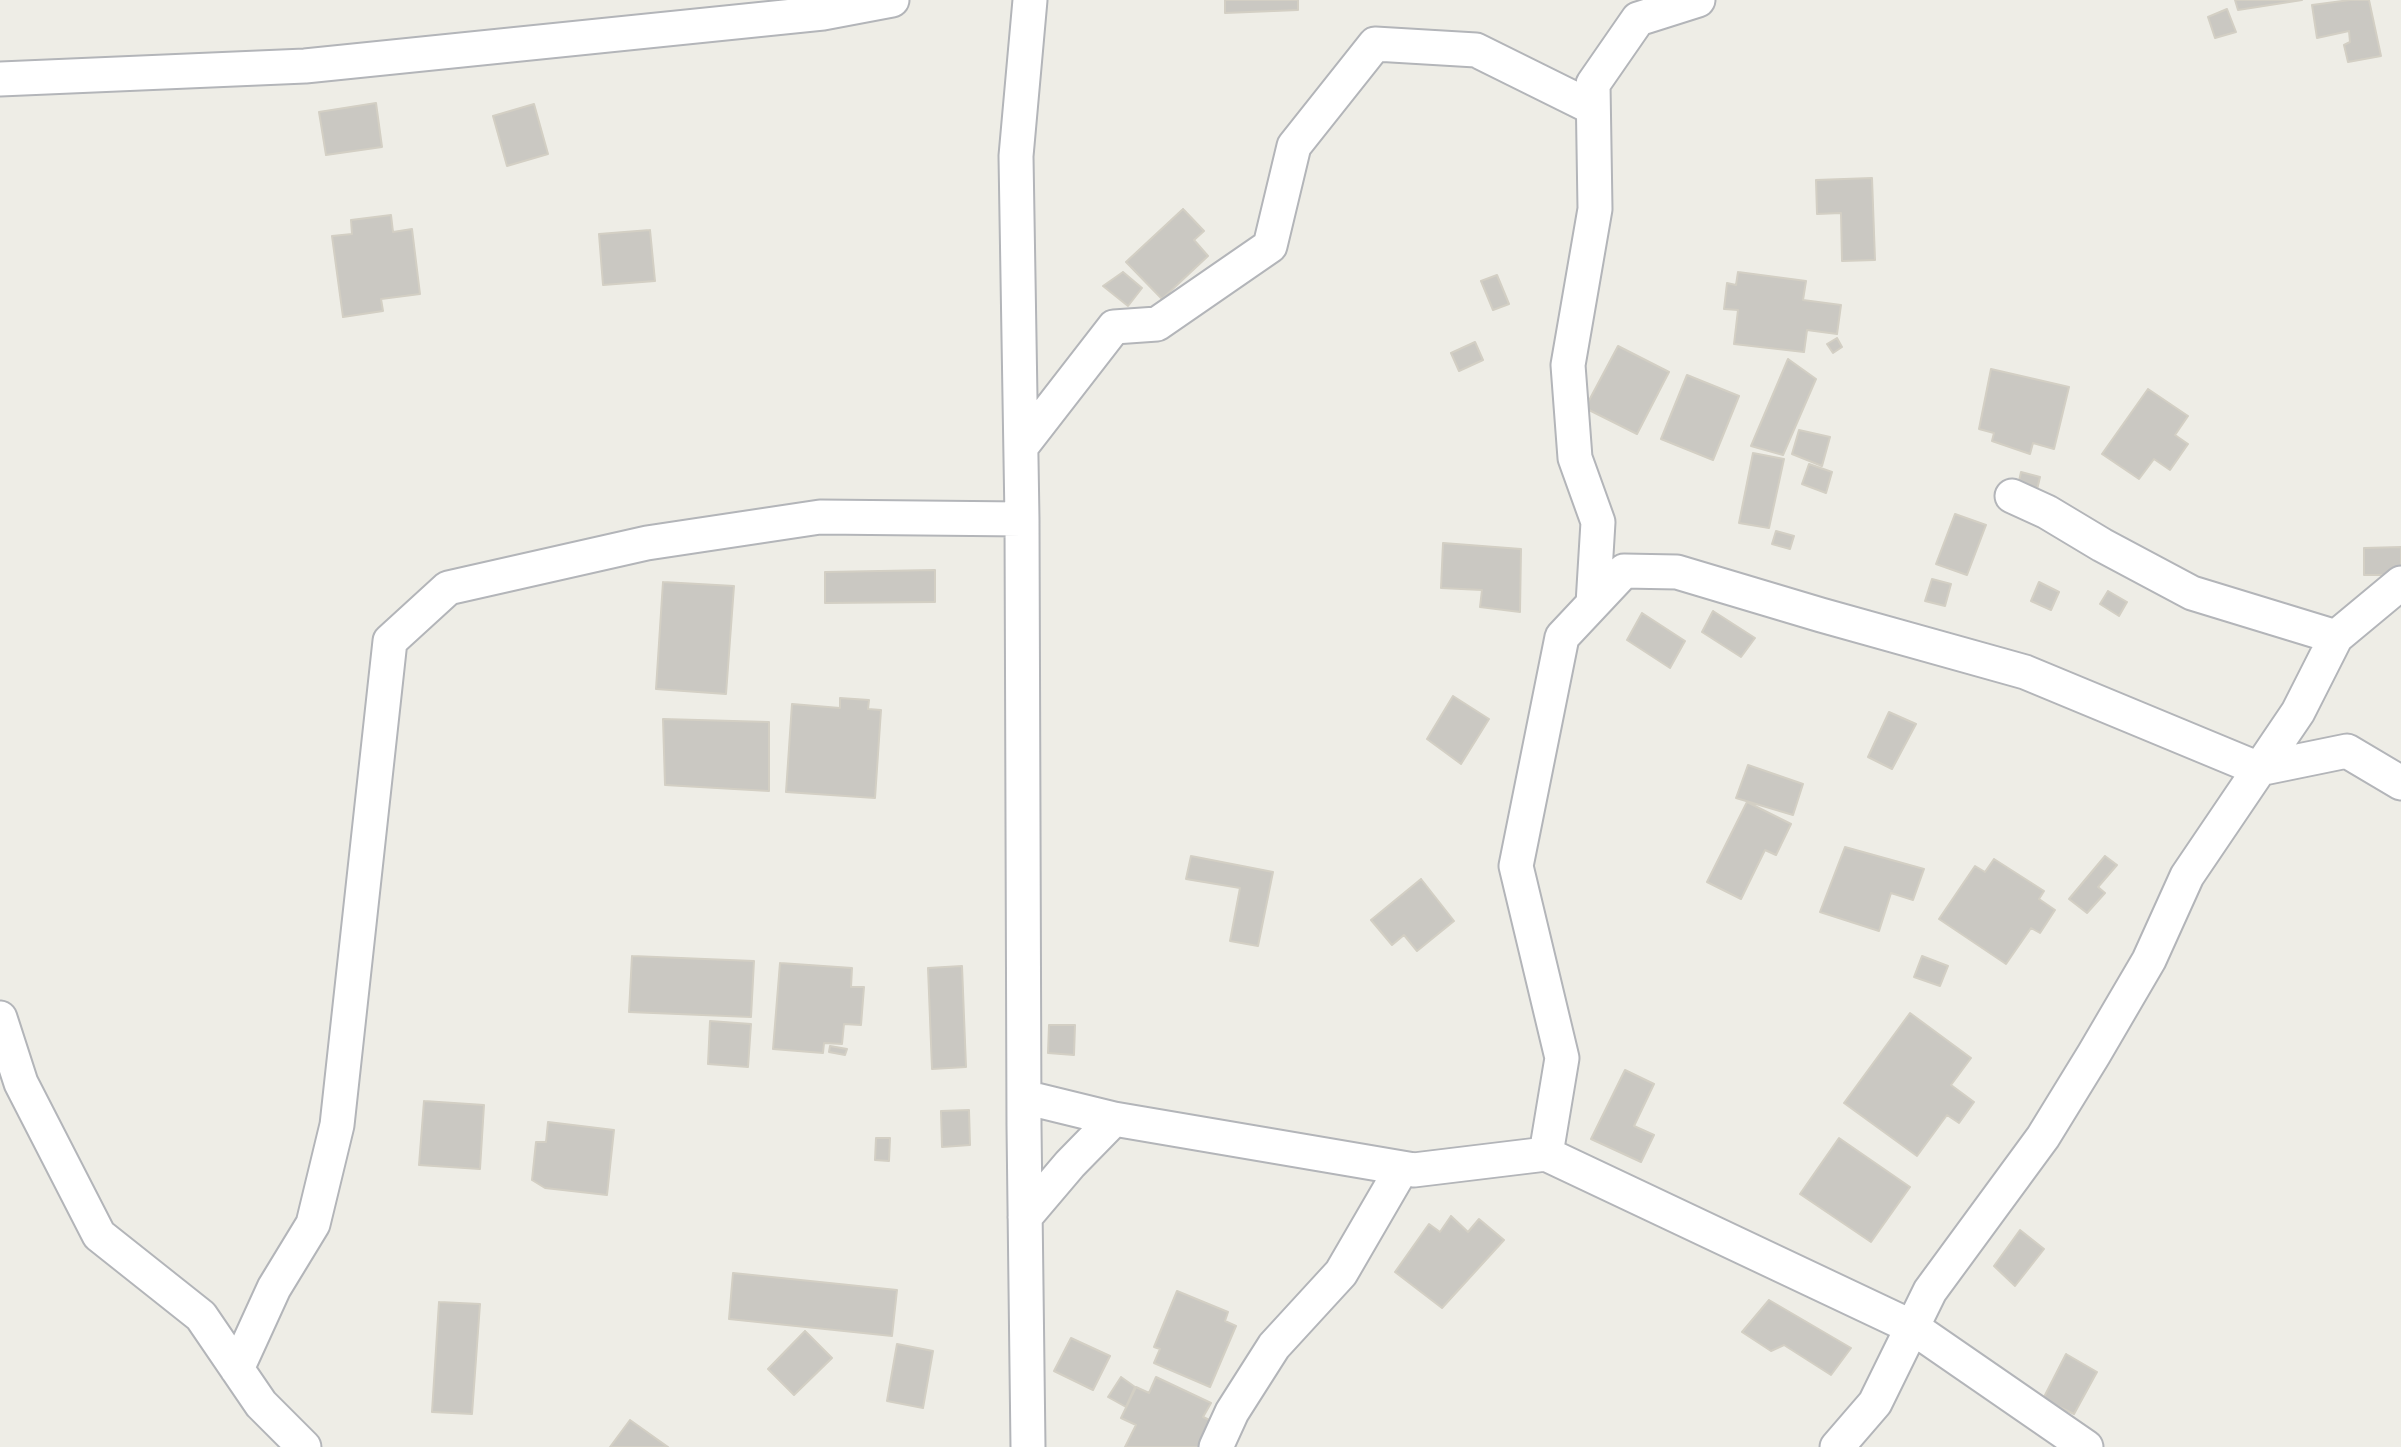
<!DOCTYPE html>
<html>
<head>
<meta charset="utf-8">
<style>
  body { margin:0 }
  canvas { display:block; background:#eeede6 }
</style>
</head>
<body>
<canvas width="2401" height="1447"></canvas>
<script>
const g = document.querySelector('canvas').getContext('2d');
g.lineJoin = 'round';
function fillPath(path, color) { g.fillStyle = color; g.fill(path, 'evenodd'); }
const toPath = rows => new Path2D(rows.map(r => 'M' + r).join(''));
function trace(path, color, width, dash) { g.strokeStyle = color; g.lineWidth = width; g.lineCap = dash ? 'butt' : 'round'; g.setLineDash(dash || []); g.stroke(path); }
const building = toPath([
  [1225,0,1298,0,1298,10,1225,13,1225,0],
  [2235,0,2302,0,2238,10,2235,0],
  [2350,0,2369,0,2381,56,2348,62,2344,45,2350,42,2349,31,2317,38,2312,5,2350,0],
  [2227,9,2236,32,2215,38,2208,17,2227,9],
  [376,103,382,147,326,155,319,112,376,103],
  [534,104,548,154,507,166,493,116,534,104],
  [1872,178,1875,260,1842,261,1841,213,1817,214,1816,180,1872,178],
  [1183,209,1204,231,1194,240,1208,256,1162,299,1126,262,1183,209],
  [391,215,393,232,412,229,420,294,381,299,383,311,343,317,332,236,352,234,351,220,391,215],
  [650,230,655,281,603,285,599,234,650,230],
  [1123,272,1142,288,1128,306,1103,286,1123,272],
  [1738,272,1806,281,1803,300,1841,305,1837,334,1807,330,1804,352,1734,344,1738,310,1724,309,1727,283,1736,285,1738,272],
  [1497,275,1509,304,1493,310,1481,281,1497,275],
  [1837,338,1842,347,1833,353,1827,344,1837,338],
  [1475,342,1483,360,1459,371,1451,353,1475,342],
  [1618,346,1669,372,1637,434,1585,408,1618,346],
  [1788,359,1816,379,1783,455,1751,446,1788,359],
  [1991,369,2069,387,2054,449,2033,443,2030,454,1992,441,1994,433,1979,429,1991,369],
  [1687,375,1739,396,1713,460,1661,439,1687,375],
  [2148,389,2188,416,2175,435,2188,444,2170,470,2154,459,2139,479,2102,454,2148,389],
  [1799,430,1830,437,1822,466,1792,454,1799,430],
  [1753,453,1784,459,1769,528,1739,523,1753,453],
  [1809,464,1832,472,1826,493,1802,484,1809,464],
  [2021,472,2040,477,2036,494,2017,490,2021,472],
  [1955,514,1986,525,1967,575,1936,564,1955,514],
  [1776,531,1794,536,1790,549,1772,544,1776,531],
  [1443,543,1521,549,1520,612,1480,607,1482,590,1441,588,1443,543],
  [2401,547,2401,575,2364,575,2364,548,2401,547],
  [935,570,935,602,825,603,825,572,935,570],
  [1932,579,1951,584,1945,606,1925,601,1932,579],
  [663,582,734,586,726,694,656,689,663,582],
  [2039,582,2059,592,2051,610,2031,601,2039,582],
  [2108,591,2127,602,2119,616,2100,604,2108,591],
  [1713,611,1755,638,1741,657,1702,632,1713,611],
  [1642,613,1685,641,1670,668,1627,640,1642,613],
  [1453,696,1489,719,1461,764,1427,739,1453,696],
  [840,698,869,700,868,709,881,710,875,798,786,792,792,704,840,708,840,698],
  [1889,712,1916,724,1892,769,1868,757,1889,712],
  [663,719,769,722,769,791,665,785,663,719],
  [1748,765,1803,784,1793,815,1736,798,1748,765],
  [1747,802,1791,824,1776,855,1765,850,1741,899,1707,882,1747,802],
  [1845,847,1924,869,1913,900,1891,893,1879,931,1820,912,1845,847],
  [1191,856,1273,872,1258,946,1230,941,1240,888,1186,879,1191,856],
  [2105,856,2117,865,2098,887,2105,893,2087,913,2069,899,2105,856],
  [1994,859,2044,891,2039,899,2055,910,2040,933,2031,928,2006,964,1939,919,1975,866,1985,872,1994,859],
  [1421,879,1454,921,1417,951,1404,935,1392,945,1371,920,1421,879],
  [632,956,754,961,751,1017,629,1012,632,956],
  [1922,956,1948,966,1940,986,1914,977,1922,956],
  [780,963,852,968,851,987,864,987,861,1025,844,1024,842,1044,824,1043,823,1053,773,1049,780,963],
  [962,966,966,1067,932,1069,928,968,962,966],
  [1910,1013,1971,1058,1951,1085,1974,1102,1959,1123,1947,1115,1917,1156,1844,1103,1910,1013],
  [710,1021,751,1024,748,1067,708,1064,710,1021],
  [1049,1025,1075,1025,1074,1055,1048,1053,1049,1025],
  [830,1046,847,1049,845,1055,829,1052,830,1046],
  [1625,1070,1654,1084,1634,1126,1654,1135,1641,1162,1591,1139,1625,1070],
  [424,1101,484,1105,480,1169,419,1165,424,1101],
  [969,1110,970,1145,942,1147,941,1111,969,1110],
  [548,1122,614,1130,607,1195,545,1188,532,1180,536,1142,546,1142,548,1122],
  [876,1138,890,1138,889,1161,875,1160,876,1138],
  [1839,1138,1910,1187,1871,1242,1800,1194,1839,1138],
  [1451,1216,1468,1232,1479,1219,1504,1240,1442,1308,1395,1272,1429,1224,1440,1232,1451,1216],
  [2020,1230,2044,1249,2015,1286,1994,1266,2020,1230],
  [733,1273,897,1290,892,1336,729,1319,733,1273],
  [1177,1291,1228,1312,1225,1321,1236,1326,1210,1387,1154,1363,1160,1349,1154,1347,1177,1291],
  [1769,1300,1851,1348,1831,1375,1784,1345,1771,1351,1742,1332,1769,1300],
  [439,1302,480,1304,472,1414,432,1412,439,1302],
  [805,1331,832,1358,794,1395,768,1369,805,1331],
  [1071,1338,1110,1356,1093,1390,1054,1371,1071,1338],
  [897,1344,933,1351,923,1408,887,1401,897,1344],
  [2066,1354,2097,1372,2074,1414,2043,1399,2066,1354],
  [1121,1377,1135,1387,1126,1407,1108,1397,1121,1377],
  [1156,1377,1211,1403,1203,1417,1214,1422,1202,1447,1125,1447,1136,1425,1121,1418,1136,1387,1149,1393,1156,1377],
  [630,1420,668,1447,610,1447,630,1420]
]);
fillPath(building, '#cac8c2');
trace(building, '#d3cfc4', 2);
const minor = toPath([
  [0,79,305,66,823,13,892,0],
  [1021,447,1114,327,1157,324,1270,246,1294,146,1375,44,1476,50,1593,108],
  [2012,496,2047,512,2102,545,2192,593,2336,637],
  [1593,604,1598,522,1575,458,1568,365,1595,209,1593,84,1638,19,1698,0],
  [0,1018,21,1083,99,1235,201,1316,261,1404,304,1447],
  [1024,1097,1114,1119,1414,1170,1546,1154,1912,1327,2086,1447],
  [1546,1154,1562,1058,1516,866,1562,637,1624,571,1677,572,1821,615,2025,672,2259,769,2347,751,2401,783],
  [1025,1217,1070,1164,1114,1119],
  [237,1369,274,1288,313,1224,337,1125,390,641,448,588,647,543,820,517,1022,519],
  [1028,1447,1024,1126,1022,519,1016,156,1030,0],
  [1216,1447,1232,1412,1274,1346,1341,1273,1402,1168],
  [1837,1447,1875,1403,1930,1291,2043,1137,2094,1054,2149,960,2187,876,2298,712,2336,637,2401,583]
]);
trace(minor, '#b3b5b9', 37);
trace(minor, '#fff', 33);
</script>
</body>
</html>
